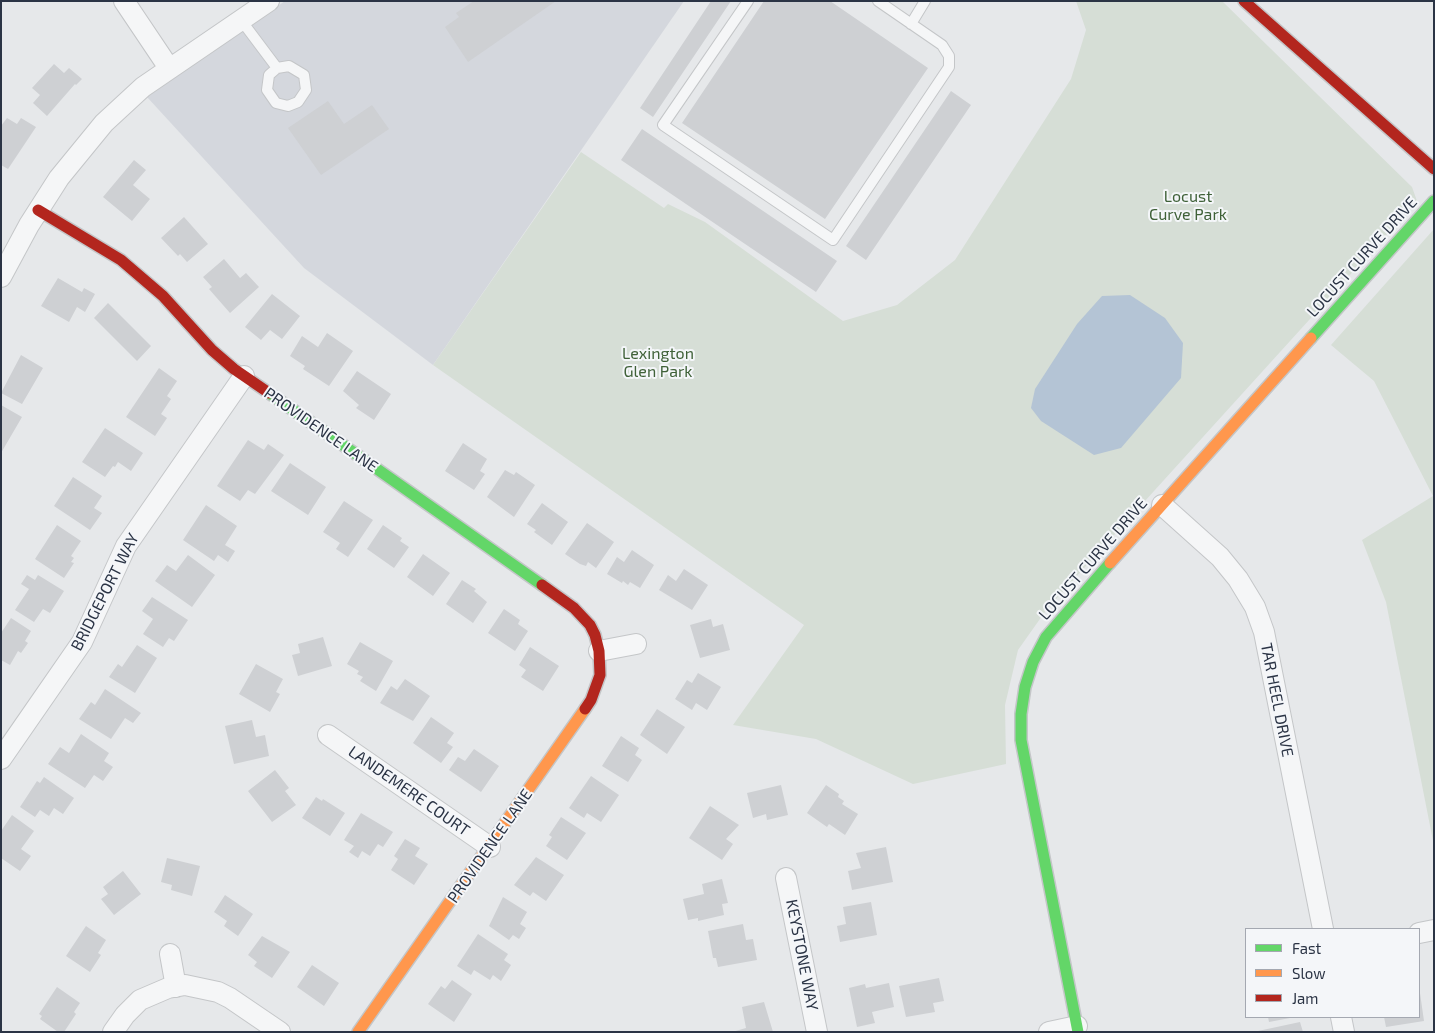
<!DOCTYPE html>
<html>
<head>
<meta charset="utf-8">
<style>
  body { margin:0 }
  #map { position:relative; width:1435px; height:1033px; overflow:hidden; background:#e6e8ea; font-family:"Exo 2",sans-serif }
  canvas { display:block }
  .frame { position:absolute; inset:0; border:2px solid #2b3445; pointer-events:none }
  .legend { position:absolute; left:1245px; top:928px; width:175px; height:90px; box-sizing:border-box; background:#f4f6f9; border:1px solid #a4a8b1; margin:0; padding:6px 9px; list-style:none; font-size:15px; color:#2b3445 }
  .legend li { display:flex; align-items:center; gap:10px; height:25px }
  .legend b { width:25px; border:1px solid #a4a8b1 }
</style>
</head>
<body>
<div id="map">
<canvas width="1435" height="1033"></canvas>
<div class="frame"></div>
<ul class="legend">
<li><b style="height:6px;background:#63d668"></b>Fast</li>
<li><b style="height:6px;background:#ff974d"></b>Slow</li>
<li><b style="height:6px;background:#b3261e"></b>Jam</li>
</ul>
</div>
<script>
const g = document.querySelector('canvas').getContext('2d');
g.lineJoin = 'round';
function fillPath(path, color) { g.fillStyle = color; g.fill(path, 'evenodd'); }
const toPath = rows => new Path2D(rows.map(r => 'M' + r).join(''));
function trace(path, color, width, dash) { g.strokeStyle = color; g.lineWidth = width; g.lineCap = dash ? 'butt' : 'round'; g.setLineDash(dash || []); g.stroke(path); }
function label(font, color, halo, rows, align = 'center') {
  g.font = font + ' "Exo 2",sans-serif'; g.lineWidth = 4; g.setLineDash([]); g.textBaseline = 'middle'; g.strokeStyle = halo; g.fillStyle = color; for (const [text, x, y, turn = 0] of rows) {
    g.save(); g.translate(x, y); g.rotate((+turn || 0) * Math.PI / 180); g.textAlign = isNaN(turn) ? turn : align; if (halo) g.strokeText(text, 0, 0); g.fillText(text, 0, 0); g.restore();
  }
}
fillPath(toPath([
  [285,1,684,1,433,365,304,268,147,97]
]), '#d4d7dd');
fillPath(toPath([
  [1076,1,1222,1,1412,187,1417,201,1047,609,1018,650,1005,705,1006,764,913,784,816,739,733,725,804,625,433,365,581,152,664,208,668,204,705,222,843,321,897,305,955,260,1071,79,1086,30],
  [1434,229,1434,846,1386,602,1362,540,1433,496,1374,381,1331,345]
]), '#d6ded6');
fillPath(toPath([
  [1130,295,1165,318,1183,343,1181,378,1121,448,1094,455,1041,421,1031,408,1035,389,1077,324,1102,296]
]), '#b4c4d5');
fillPath(toPath([
  [474,1,556,1,468,62,445,27,459,17,456,13],
  [711,1,731,1,653,117,640,108],
  [764,1,830,1,928,68,825,219,682,123],
  [54,64,64,73,69,68,82,79,76,85,75,84,47,116,33,103,40,95,32,88],
  [951,91,971,105,866,260,846,246],
  [328,101,344,124,372,105,389,129,321,175,288,128],
  [7,118,17,124,21,118,36,127,8,169,1,165,1,126],
  [642,129,837,261,816,292,621,160],
  [134,160,146,170,133,185,150,199,132,221,103,197],
  [184,217,208,244,187,262,180,254,178,256,161,238],
  [224,259,240,278,246,273,259,287,230,313,209,289,212,287,203,277],
  [58,278,82,292,84,288,95,294,85,312,77,307,69,322,41,306],
  [272,294,300,316,282,339,270,330,261,340,245,327],
  [108,303,151,346,137,361,94,318],
  [327,333,353,351,329,386,303,369,305,366,290,356,302,336,318,347],
  [21,355,43,368,22,404,1,393],
  [159,368,177,381,167,396,171,399,161,414,167,418,155,436,126,417],
  [357,371,391,394,374,420,356,408,359,405,343,391],
  [1,405,22,417,1,453],
  [105,428,143,453,131,471,118,462,115,467,113,466,105,477,82,462],
  [248,440,264,450,268,444,284,455,255,494,248,490,240,501,217,486],
  [463,443,487,459,480,471,485,474,474,490,445,471],
  [290,463,326,487,308,515,271,491],
  [505,470,514,475,516,472,535,485,514,517,487,497],
  [73,477,102,496,94,508,102,513,90,530,54,506],
  [344,501,373,520,348,557,336,549,340,543,323,532],
  [542,503,568,522,552,545,534,532,536,530,527,524],
  [206,505,237,526,225,545,235,551,228,562,218,555,214,561,183,540],
  [587,523,614,542,596,568,588,562,586,566,580,564,565,554],
  [57,525,81,541,71,556,74,558,71,562,74,563,64,578,35,559],
  [383,525,402,538,400,541,409,547,394,568,367,549],
  [632,550,654,565,640,588,630,582,628,585,623,581,622,583,607,574,617,557,624,562],
  [423,554,450,573,433,596,407,577],
  [188,555,215,575,192,607,155,581,167,565,176,571],
  [684,569,708,585,692,610,659,590,668,575,676,581],
  [27,575,35,580,38,575,64,591,50,613,43,609,34,622,15,610,29,589,21,584],
  [462,580,476,589,474,591,487,602,473,623,446,604],
  [152,597,188,620,174,641,169,638,163,647,143,634,153,619,142,611],
  [504,609,520,620,518,624,528,631,515,651,488,633],
  [11,618,31,631,25,641,28,643,21,653,18,651,10,665,1,660,1,633],
  [711,619,713,627,723,624,730,650,700,658,690,625],
  [323,637,332,666,298,676,292,655,300,653,298,644],
  [360,642,393,661,376,691,360,681,363,677,357,674,359,671,347,664],
  [137,645,157,658,135,693,109,677,118,664,122,667],
  [530,647,559,666,543,691,521,677,526,670,519,665],
  [256,664,283,679,276,692,280,694,270,712,239,694],
  [698,673,721,687,707,710,696,703,692,710,675,699,687,680,692,683],
  [405,679,430,696,413,721,380,703,391,686,397,690],
  [105,689,141,713,133,723,125,718,111,739,79,719,91,702,95,705],
  [657,709,685,727,667,754,640,735],
  [431,717,454,733,447,743,453,747,441,763,413,743],
  [252,720,256,737,265,735,269,756,234,764,225,726],
  [81,734,109,753,104,761,113,767,103,781,94,775,85,788,48,764,60,747,69,753],
  [621,736,639,748,635,755,642,760,628,782,602,766],
  [474,749,499,766,481,792,449,770,458,757,465,761],
  [275,770,289,788,285,791,296,805,272,822,248,791],
  [591,776,619,795,601,822,587,813,584,818,569,808],
  [44,777,74,798,63,814,54,808,49,816,40,810,35,817,20,807,37,781,40,783],
  [781,785,788,815,767,820,766,814,753,818,747,793],
  [826,785,839,794,838,797,844,801,842,804,858,814,845,835,829,824,827,827,807,813],
  [316,797,322,801,323,799,345,813,330,836,302,818],
  [710,806,739,825,726,839,733,844,722,860,689,838],
  [361,813,393,832,383,847,378,844,370,856,362,851,358,858,349,852,354,846,344,840],
  [12,815,34,831,21,849,31,856,20,871,1,858,1,831],
  [561,817,586,833,567,860,546,846,552,837,549,835],
  [405,839,420,848,415,856,428,864,414,885,391,870,398,859,394,856],
  [886,847,893,882,852,890,848,871,861,868,856,853],
  [536,857,564,875,546,901,533,892,530,896,514,885],
  [167,858,200,866,192,896,171,890,172,885,161,882],
  [123,871,141,894,114,915,101,899,108,894,103,887],
  [722,879,728,903,722,904,724,915,698,921,698,918,688,920,683,899,704,894,702,884],
  [225,895,253,914,238,936,224,926,227,921,214,912],
  [503,897,527,912,520,924,526,928,519,939,513,935,509,940,489,926],
  [871,902,877,935,840,942,837,926,846,924,843,907],
  [743,924,746,940,753,939,757,960,718,967,716,958,713,958,708,931],
  [86,926,106,940,98,953,101,955,90,972,66,956],
  [478,934,508,954,504,960,511,965,501,981,493,975,490,980,474,970,471,975,457,966],
  [262,936,290,952,272,978,254,966,257,962,248,955],
  [312,965,339,983,324,1006,297,987],
  [939,978,944,1001,933,1003,935,1012,906,1017,899,986],
  [452,980,472,994,454,1022,428,1004,441,986,445,989],
  [889,983,894,1007,872,1012,875,1023,857,1027,849,988,865,984,866,988],
  [1419,986,1424,1021,1386,1027,1384,1017,1419,1017],
  [57,987,80,1003,74,1012,76,1014,64,1032,58,1032,40,1019,42,1016,39,1014],
  [764,1002,773,1032,732,1032,746,1028,742,1007],
  [1268,1017,1290,1017,1290,1018,1269,1022],
  [1300,1022,1303,1032,1258,1032,1258,1031]
]), '#ced0d3');
const lane = toPath([
  [748,1,663,125,833,240,949,67,949,56,942,45,878,1],
  [241,20,277,68,289,66,304,75,306,90,298,102,288,106,276,103,267,90,269,75,277,68],
  [911,24,925,1]
]);
const street = toPath([
  [124,1,169,68],
  [1,277,29,225,59,178,104,123,143,87,269,1],
  [1162,505,1220,557,1238,579,1255,607,1264,632,1323,929],
  [599,651,636,644],
  [328,735,490,847],
  [1,759,82,642,126,546,244,376],
  [786,878,817,1032],
  [1419,933,1434,930],
  [170,954,176,987],
  [1341,1017,1344,1032],
  [113,1032,125,1015,140,1000,168,988,185,985,218,992,230,998,280,1032],
  [1049,1032,1077,1026]
]);
const fast = toPath([
  [1311,338,1434,201],
  [269,393,542,585],
  [1078,1032,1021,740,1021,714,1025,687,1033,662,1046,637,1110,563]
]);
const slow = toPath([
  [1110,563,1311,338],
  [358,1032,585,709]
]);
const jam = toPath([
  [1244,1,1434,169],
  [38,210,121,260,163,296,212,350,234,369,269,393],
  [542,585,574,608,590,625,595,635,599,651,600,675,591,700,585,709]
]);
trace(lane, '#c4c6c8', 12);
trace(street, '#c4c6c8', 22);
trace(fast, '#c4c6c8', 14);
trace(slow, '#c4c6c8', 14);
trace(jam, '#c4c6c8', 14);
trace(lane, '#f5f6f7', 10);
trace(street, '#f5f6f7', 20);
trace(fast, '#63d668', 11);
trace(slow, '#ff974d', 11);
trace(jam, '#b3261e', 11);
label('16px', '#3f6138', '#f4f6f9', [
  ["Locust",1188,197],
  ["Curve Park",1188,215],
  ["Lexington",658,354],
  ["Glen Park",658,372]
]);
label('16px', '#2b3445', '#f4f6f9', [
  ["LOCUST CURVE DRIVE",1362,257,-48],
  ["PROVIDENCE LANE",321,430,35],
  ["LOCUST CURVE DRIVE",1093,559,-49],
  ["BRIDGEPORT WAY",105,592,-63],
  ["TAR HEEL DRIVE",1277,700,79],
  ["LANDEMERE COURT",409,791,35],
  ["PROVIDENCE LANE",490,846,-55],
  ["KEYSTONE WAY",802,955,79]
]);
</script>
</body>
</html>
